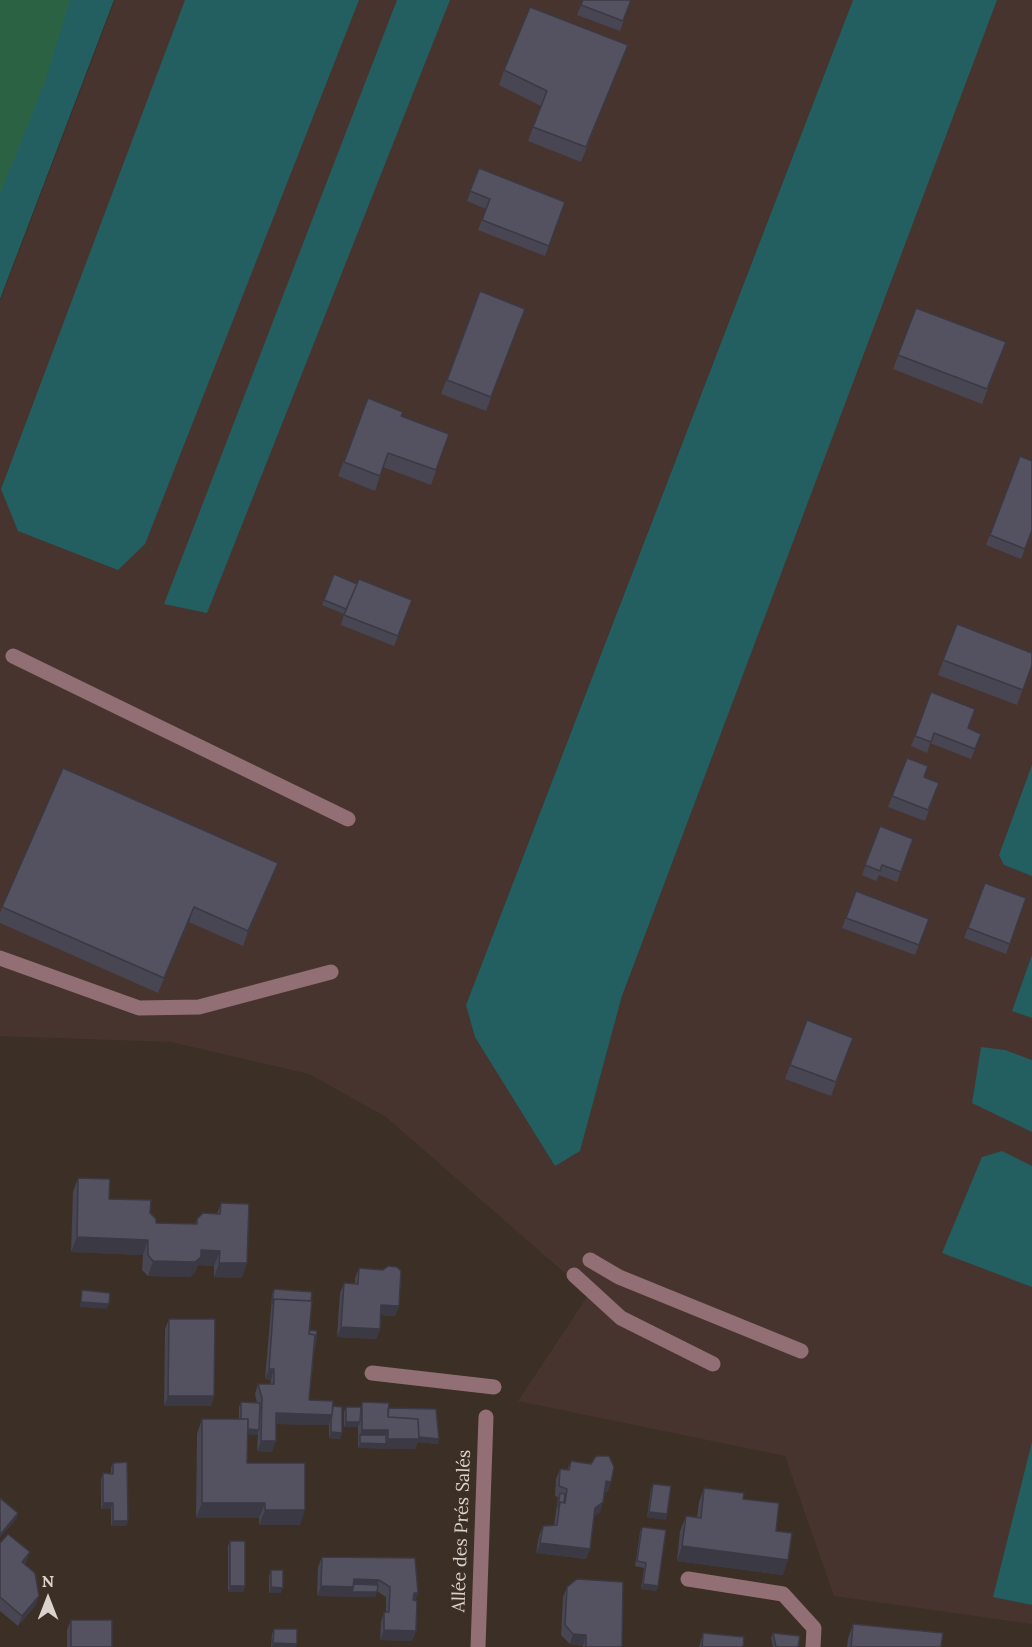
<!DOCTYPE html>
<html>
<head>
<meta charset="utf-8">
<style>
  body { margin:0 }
  #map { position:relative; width:1032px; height:1647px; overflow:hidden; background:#3c2f25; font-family:Lora,serif }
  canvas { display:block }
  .north { position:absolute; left:18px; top:1569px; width:60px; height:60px; -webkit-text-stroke:4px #3c2f25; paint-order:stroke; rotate:0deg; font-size:16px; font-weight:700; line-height:24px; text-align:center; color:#dbd3cd }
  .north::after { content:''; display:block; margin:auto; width:21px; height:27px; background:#dbd3cd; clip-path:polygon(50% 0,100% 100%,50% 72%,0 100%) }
</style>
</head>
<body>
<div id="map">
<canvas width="1032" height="1647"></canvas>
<div class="north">N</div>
</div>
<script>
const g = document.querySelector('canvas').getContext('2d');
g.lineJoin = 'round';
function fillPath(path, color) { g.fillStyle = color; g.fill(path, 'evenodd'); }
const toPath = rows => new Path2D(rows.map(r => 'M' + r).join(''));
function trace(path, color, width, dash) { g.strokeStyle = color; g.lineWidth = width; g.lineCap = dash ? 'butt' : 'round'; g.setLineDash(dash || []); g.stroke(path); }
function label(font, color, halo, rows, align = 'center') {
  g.font = font + ' Lora,serif'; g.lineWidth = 6; g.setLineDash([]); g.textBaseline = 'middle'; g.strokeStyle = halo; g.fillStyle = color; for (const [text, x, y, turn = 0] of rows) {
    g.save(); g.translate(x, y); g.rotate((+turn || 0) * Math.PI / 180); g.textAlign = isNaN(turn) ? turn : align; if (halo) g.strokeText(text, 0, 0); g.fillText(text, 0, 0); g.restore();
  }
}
fillPath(toPath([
  [115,0,853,0,466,1005,580,1151,622,996,980,41,997,0,1032,0,1032,1624,834,1596,785,1456,518,1401,589,1294,386,1117,309,1074,171,1042,0,1036,0,301]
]), '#48342e');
fillPath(toPath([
  [0,0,108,0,0,284]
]), '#2c6244');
fillPath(toPath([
  [70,0,114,0,0,299,0,194,44,85],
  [185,0,359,0,145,544,118,570,18,531,1,489],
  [397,0,450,0,207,613,164,604],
  [853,0,997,0,622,996,580,1151,555,1166,475,1037,466,1005],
  [1032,765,1032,876,1004,865,999,855],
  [1032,955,1032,1018,1012,1011],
  [981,1047,1005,1050,1032,1060,1032,1132,972,1103],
  [1002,1151,1032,1166,1032,1287,942,1253,982,1157],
  [1032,1442,1032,1605,993,1597]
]), '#235e61');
trace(toPath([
  [13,656,348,819],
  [0,958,139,1008,199,1007,331,972],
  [590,1260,619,1277,801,1351],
  [574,1275,621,1318,713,1364],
  [372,1373,494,1387],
  [688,1579,783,1594,814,1628,813,1647],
  [478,1647,486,1417]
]), '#926f74', 15);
fillPath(toPath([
  [583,0,631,0,620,31,577,15],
  [628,45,581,162,528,141,541,106,499,85,504,70],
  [479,168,565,202,545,256,478,230,486,209,467,201],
  [480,291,525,309,486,411,441,394],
  [916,308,1006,342,982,404,893,369],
  [368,398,401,416,449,434,431,485,383,467,375,491,338,476],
  [1020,456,1032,531,1021,559,986,545],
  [334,574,357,584,412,600,394,646,341,625,344,614,322,605],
  [957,624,1032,665,1017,705,938,675],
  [968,729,981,734,971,759,930,743,927,753,911,746,915,736],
  [907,758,924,777,939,783,925,821,888,807],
  [880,826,913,839,897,882,879,875,876,881,862,875],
  [278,863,272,878,243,946,189,922,158,993,0,923,0,913,2,907],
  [985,883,1026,898,1006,954,964,938],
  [856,891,929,919,915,955,842,928],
  [807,1020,853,1038,831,1096,785,1079],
  [78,1178,109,1199,150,1213,156,1223,195,1224,197,1219,217,1214,221,1203,242,1278,214,1277,214,1266,198,1265,195,1272,190,1277,148,1276,142,1270,143,1255,71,1252,73,1192],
  [359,1268,399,1306,395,1316,381,1315,380,1329,376,1339,337,1337,340,1293,344,1283,355,1284,355,1278],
  [274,1289,311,1301,310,1330,315,1347,314,1352,309,1400,333,1406,342,1433,340,1439,329,1438,329,1425,276,1424,272,1452,257,1451,258,1434,257,1435,248,1434,247,1463,300,1525,259,1525,259,1518,196,1518,197,1434,202,1419,239,1419,239,1407,241,1402,257,1403,255,1394,258,1384,270,1384,271,1380,265,1379,271,1309,272,1294],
  [169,1319,214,1396,211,1406,164,1406,165,1329],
  [362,1402,388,1408,439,1439,438,1444,418,1442,415,1449,358,1448,358,1427,344,1427,344,1412,346,1407,361,1407],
  [571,1461,608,1492,605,1492,603,1502,600,1512,594,1516,590,1549,586,1559,536,1553,539,1536,543,1526,554,1526,558,1497,555,1496,556,1479,560,1469,567,1470],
  [113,1463,128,1521,126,1526,111,1526,111,1509,101,1509,101,1479,103,1473,111,1474,111,1468],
  [653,1484,666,1520,647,1517,651,1489],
  [704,1488,743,1499,776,1531,783,1575,677,1561,680,1531,686,1516,697,1517,699,1502],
  [642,1527,658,1586,656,1591,641,1589,644,1568,635,1566,640,1532],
  [230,1541,245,1586,243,1592,228,1592,228,1546],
  [0,1543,26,1563,25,1564,39,1596,35,1606,18,1626,0,1611],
  [322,1557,418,1593,415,1601,416,1631,412,1641,380,1640,381,1622,384,1612,386,1612,386,1597,377,1591,375,1597,317,1596,318,1567],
  [271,1570,281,1593,269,1593,269,1576],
  [567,1587,622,1647,583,1647,583,1646,570,1644,561,1635,563,1597],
  [71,1620,112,1647,67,1647,67,1630],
  [853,1624,941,1647,847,1647,848,1638],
  [274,1629,297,1644,295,1647,271,1647,272,1634],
  [703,1633,743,1647,699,1647],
  [773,1633,798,1647,773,1647,771,1638]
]), '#484653');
fillPath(toPath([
  [278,863,272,878,243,946,248,931],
  [194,907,189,922,158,993,164,978],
  [77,1237,148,1240,143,1255,71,1252],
  [201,1250,220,1251,214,1266,198,1265,195,1272,190,1277,148,1276,153,1261],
  [219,1263,247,1263,242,1278,214,1277],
  [81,1302,109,1304,107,1309,79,1307],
  [381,1305,399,1306,395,1316,378,1315],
  [341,1327,380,1329,376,1339,337,1337],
  [269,1369,274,1369,271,1380,265,1379],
  [168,1396,214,1396,211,1406,164,1406],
  [276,1413,332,1415,329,1425,273,1424],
  [346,1422,360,1422,358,1427,344,1427],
  [240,1429,259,1430,257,1435,238,1434],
  [362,1430,388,1430,385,1440,360,1435,358,1440],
  [331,1432,342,1433,340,1439,329,1438],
  [416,1437,439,1439,438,1444,418,1442,415,1449,358,1448,360,1443,386,1444,388,1439],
  [261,1441,276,1441,272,1452,257,1451],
  [606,1481,611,1482,608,1492,602,1492],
  [603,1502,600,1512,592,1518,595,1508],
  [103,1503,113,1503,111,1509,101,1509],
  [202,1503,265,1503,259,1518,196,1518],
  [265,1510,305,1510,300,1525,259,1525],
  [649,1512,667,1514,666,1520,647,1517],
  [18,1513,17,1518,0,1538,0,1535],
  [113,1521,128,1521,126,1526,111,1526],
  [540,1543,590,1549,586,1559,536,1553],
  [682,1546,788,1560,783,1575,677,1561],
  [30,1552,26,1563,18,1572,22,1562],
  [354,1579,379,1580,376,1591,377,1592,375,1597,317,1596,321,1586],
  [643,1584,658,1586,656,1591,641,1589],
  [230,1586,245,1586,243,1592,228,1592],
  [271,1587,283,1588,281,1593,269,1593],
  [414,1593,418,1593,414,1604,410,1603],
  [39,1596,35,1606,18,1626,22,1616],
  [384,1630,416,1631,412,1641,380,1640],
  [573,1634,586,1635,583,1646,570,1644],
  [273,1643,297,1644,295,1647,272,1647]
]), '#3b3943');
const building = toPath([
  [583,0,631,0,623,21,581,5,583,0],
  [530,7,628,45,586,147,533,127,547,91,504,70,530,7],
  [479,168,565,202,549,246,482,220,490,199,470,191,479,168],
  [480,291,525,309,491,397,447,380,480,291],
  [916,308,1006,342,987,389,898,355,916,308],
  [368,398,403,412,401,416,449,434,436,470,388,453,380,476,344,462,368,398],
  [1020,456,1032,461,1032,530,1025,549,990,535,1020,456],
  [334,574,357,584,346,609,324,600,334,574],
  [359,579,412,600,398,636,344,615,359,579],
  [957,624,1032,653,1032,665,1023,690,943,660,957,624],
  [931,692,975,709,968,728,981,734,975,749,934,733,931,742,915,736,931,692],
  [907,758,928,766,924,777,939,783,928,810,892,796,907,758],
  [63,768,278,863,248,931,194,907,164,978,2,907,63,768],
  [880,826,913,839,901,872,882,865,880,871,865,865,880,826],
  [985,883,1026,898,1010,944,968,928,985,883],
  [856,891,929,919,919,945,846,918,856,891],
  [807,1020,853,1038,836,1082,790,1065,807,1020],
  [78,1178,110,1179,109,1199,151,1200,150,1213,156,1219,156,1223,197,1224,197,1219,203,1213,220,1214,221,1203,249,1204,247,1263,219,1263,220,1251,201,1250,201,1257,195,1262,153,1261,148,1255,148,1240,77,1237,78,1178],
  [388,1266,397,1267,401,1271,399,1306,381,1305,380,1329,341,1327,344,1283,358,1284,359,1268,383,1270,388,1266],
  [274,1289,312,1292,311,1301,274,1299,272,1304,274,1289],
  [82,1290,110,1293,109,1304,81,1302,82,1290],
  [274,1299,312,1301,309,1334,315,1335,309,1400,333,1401,332,1415,276,1413,276,1441,261,1441,262,1398,258,1384,274,1384,274,1369,269,1369,274,1299],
  [169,1319,215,1319,214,1396,168,1396,169,1319],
  [310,1330,317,1331,315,1347,314,1347,315,1335,309,1334,310,1330],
  [241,1402,260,1403,259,1430,248,1429,248,1419,241,1419,241,1402],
  [362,1402,389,1403,388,1417,418,1419,419,1439,388,1439,388,1430,362,1430,362,1402],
  [333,1406,342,1407,342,1433,331,1432,331,1419,332,1415,333,1406],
  [346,1407,361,1407,360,1422,346,1422,346,1407],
  [388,1408,436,1409,439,1439,419,1437,418,1419,388,1417,388,1408],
  [202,1419,248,1419,247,1463,305,1463,305,1510,265,1510,265,1503,202,1503,202,1419],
  [360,1435,386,1435,386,1444,360,1443,360,1435],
  [596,1456,609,1456,614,1467,611,1482,606,1481,603,1502,595,1508,590,1549,540,1543,543,1526,557,1525,560,1502,565,1503,567,1489,559,1486,560,1469,569,1470,571,1461,591,1464,596,1456],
  [127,1462,128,1521,113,1521,113,1503,103,1503,103,1473,113,1474,113,1463,127,1462],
  [653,1484,671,1486,667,1514,649,1512,653,1484],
  [704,1488,744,1493,743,1499,779,1503,776,1531,792,1533,788,1560,682,1546,686,1516,701,1518,704,1488],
  [560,1493,565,1494,564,1503,560,1502,558,1507,560,1493],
  [0,1498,18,1513,0,1535,0,1498],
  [642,1527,666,1530,658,1586,643,1584,646,1563,637,1561,642,1527],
  [8,1534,30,1552,22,1562,35,1573,39,1596,22,1616,0,1597,0,1543,8,1534],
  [230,1541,245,1541,245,1586,230,1586,230,1541],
  [322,1557,415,1558,418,1593,414,1593,413,1600,417,1601,416,1631,384,1630,384,1612,389,1612,390,1587,379,1580,354,1579,353,1587,321,1586,322,1557],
  [271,1570,283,1570,283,1588,271,1587,271,1570],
  [577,1579,623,1582,622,1647,586,1647,586,1635,573,1634,565,1625,567,1587,577,1579],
  [354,1584,378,1585,377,1592,352,1592,354,1584],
  [71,1620,112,1620,112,1647,71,1647,71,1620],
  [853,1624,943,1633,941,1647,851,1647,853,1624],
  [274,1629,297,1629,297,1644,273,1643,274,1629],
  [703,1633,744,1637,743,1647,702,1647,703,1633],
  [773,1633,800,1636,798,1647,776,1647,773,1633]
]);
fillPath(building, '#545160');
trace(building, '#3b3943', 1.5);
label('18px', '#dbd3cd', '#3c2f25', [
  ["Allée des Prés Salés",462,1531,-88]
]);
</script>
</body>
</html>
